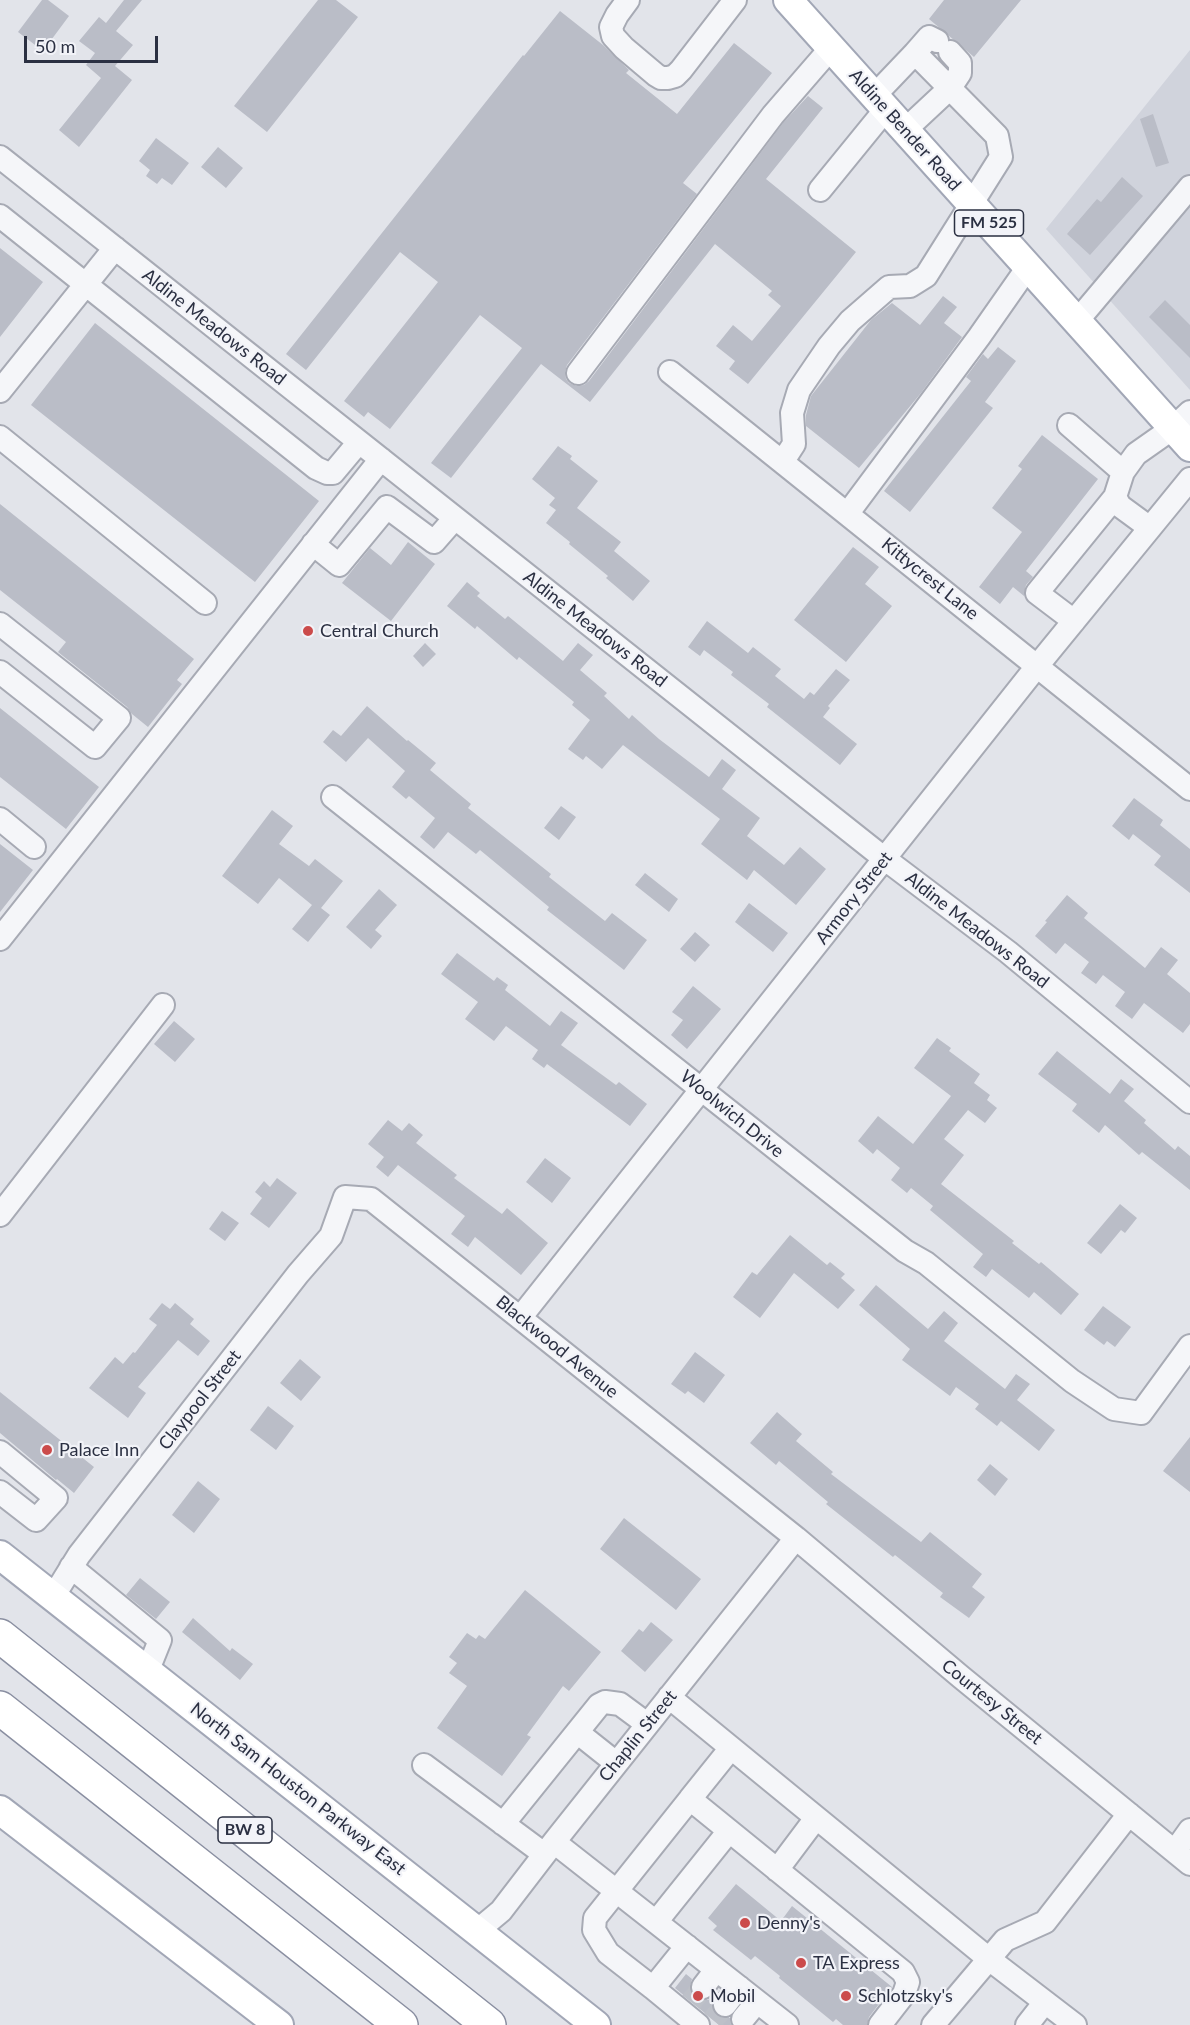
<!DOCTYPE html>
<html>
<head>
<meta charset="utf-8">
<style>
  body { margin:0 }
  #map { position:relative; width:1190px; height:2025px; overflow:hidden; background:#e2e4ea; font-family:Lato,sans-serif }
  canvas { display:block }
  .scale { position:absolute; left:24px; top:36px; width:134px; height:27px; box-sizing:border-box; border:3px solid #2b3042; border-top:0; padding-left:8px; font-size:18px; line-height:21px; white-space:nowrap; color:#2b3042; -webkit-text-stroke:4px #f2f3f8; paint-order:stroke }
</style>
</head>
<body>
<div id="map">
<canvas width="1190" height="2025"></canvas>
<div class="scale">50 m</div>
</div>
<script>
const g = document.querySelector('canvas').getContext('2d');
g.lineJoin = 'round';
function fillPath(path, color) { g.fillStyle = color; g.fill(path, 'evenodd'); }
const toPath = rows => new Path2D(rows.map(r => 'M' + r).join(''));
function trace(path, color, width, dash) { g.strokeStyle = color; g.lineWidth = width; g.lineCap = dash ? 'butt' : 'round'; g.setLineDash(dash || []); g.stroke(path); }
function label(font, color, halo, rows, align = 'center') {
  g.font = font + ' Lato,sans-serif'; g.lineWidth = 4.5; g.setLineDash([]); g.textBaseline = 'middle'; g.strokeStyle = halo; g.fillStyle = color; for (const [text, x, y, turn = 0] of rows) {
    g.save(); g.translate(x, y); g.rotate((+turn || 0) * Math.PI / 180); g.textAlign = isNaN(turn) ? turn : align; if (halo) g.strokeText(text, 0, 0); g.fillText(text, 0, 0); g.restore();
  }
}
fillPath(toPath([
  [1190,50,1190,390,1046,229]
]), '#d0d3dc');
fillPath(toPath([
  [42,0,48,0,69,16,43,51,18,32],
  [124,0,142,0,116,31,133,45,115,66,132,80,79,147,59,130,101,78,86,65,95,53,79,41,99,17,106,23],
  [318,0,336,0,358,17,267,132,234,106],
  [944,0,1021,0,974,57,929,19],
  [560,11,603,45,629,70,626,73,677,114,734,43,772,73,683,183,697,194,567,365,565,372,566,379,569,383,577,386,584,385,589,381,783,123,808,96,823,108,766,179,856,252,748,384,729,369,735,361,716,346,733,325,752,341,781,306,768,295,772,291,715,244,590,402,541,364,451,478,431,463,522,348,480,315,390,429,368,412,364,417,344,401,438,282,400,252,306,370,286,354,523,55,524,56],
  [1153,114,1169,163,1156,167,1140,119],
  [156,138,189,163,172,185,162,178,157,184,146,176,150,170,139,161],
  [218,147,243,168,226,188,201,167],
  [1122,177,1143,196,1090,255,1067,234,1097,199,1101,202],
  [0,248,43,282,0,337],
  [943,296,957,307,944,323,962,337,921,393,859,468,806,426,806,415,811,396,871,320,892,303,920,325],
  [1165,300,1190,325,1190,358,1149,317],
  [95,323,319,501,255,582,31,405],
  [998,347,1016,361,985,402,993,408,910,512,884,491,971,381,966,377,983,354,988,359],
  [1042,435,1098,479,1026,571,1033,577,1026,585,1024,596,1013,587,1000,604,979,587,1022,532,992,508,1022,469,1018,466],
  [558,446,572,456,570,459,598,481,577,508,621,542,614,551,650,581,633,601,606,578,608,576,569,544,570,542,546,523,556,510,549,505,555,498,532,479],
  [0,504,194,659,177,680,182,684,148,727,132,714,127,707,58,652,66,642,0,590],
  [408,542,435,564,391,621,342,583,370,548,391,565],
  [853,547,879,567,865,584,892,606,846,662,794,620],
  [467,582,480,593,477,596,505,619,508,616,563,661,578,643,593,655,580,670,607,693,604,696,629,719,632,715,659,739,709,777,722,759,736,770,722,789,760,818,747,836,784,865,800,847,826,869,796,905,754,870,747,880,701,844,720,819,623,745,602,769,586,756,583,760,568,749,590,720,572,705,574,702,519,657,517,660,477,626,475,629,447,606],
  [707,621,748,653,753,647,781,669,775,676,804,699,810,692,814,695,836,669,850,680,828,706,830,708,823,717,857,744,840,765,767,707,769,704,731,675,733,672,704,650,700,656,688,647],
  [425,643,436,654,423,667,413,656],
  [367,706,407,741,408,740,436,763,430,770,471,804,468,808,551,874,549,877,605,921,612,913,647,940,624,970,547,910,549,907,480,850,476,854,448,832,434,849,420,837,435,818,409,796,406,799,392,787,405,771,368,738,346,762,323,742,333,730,341,736],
  [0,708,99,787,66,829,0,777],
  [1134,798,1163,820,1160,825,1190,849,1190,893,1154,865,1161,856,1133,834,1129,840,1112,826],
  [561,806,576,817,559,840,544,828],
  [272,810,293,826,279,844,309,866,315,859,343,881,321,908,330,915,308,942,292,929,312,905,279,878,258,904,222,876],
  [0,844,33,870,0,912],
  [645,873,678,899,669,912,635,885],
  [379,889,397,905,375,930,382,936,371,949,346,927],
  [1067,895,1088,913,1084,918,1145,968,1161,947,1178,960,1167,974,1190,993,1190,1024,1183,1033,1144,1003,1132,1019,1115,1006,1125,992,1103,975,1096,984,1081,973,1089,962,1065,943,1056,954,1035,936,1047,922,1045,921],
  [749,903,788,933,773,952,735,922],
  [695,932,710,945,695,962,680,949],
  [457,953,494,981,497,977,508,985,505,990,550,1026,561,1011,578,1023,561,1045,616,1085,619,1082,647,1104,630,1126,547,1064,544,1068,532,1059,538,1050,506,1026,494,1041,465,1019,478,1002,441,974],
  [693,986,721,1009,687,1049,671,1035,683,1020,672,1012],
  [174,1021,195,1039,175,1062,154,1044],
  [937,1038,951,1048,949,1051,980,1074,974,1083,990,1095,987,1100,997,1108,985,1123,968,1110,944,1139,964,1155,941,1184,1014,1241,1012,1243,1039,1264,1041,1262,1079,1294,1061,1315,1034,1292,1029,1298,992,1269,986,1277,973,1267,983,1254,930,1210,933,1206,911,1188,907,1193,891,1180,900,1168,877,1149,873,1154,858,1141,878,1116,913,1144,951,1096,914,1068],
  [1057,1051,1110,1094,1121,1079,1134,1089,1124,1101,1146,1120,1144,1123,1175,1150,1178,1146,1190,1156,1190,1190,1142,1152,1139,1155,1105,1125,1099,1133,1072,1111,1077,1104,1038,1074],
  [388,1120,402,1131,409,1123,423,1135,416,1143,457,1175,454,1178,502,1214,507,1208,548,1243,521,1275,475,1237,468,1247,451,1234,465,1216,398,1165,388,1177,376,1167,384,1157,368,1144],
  [545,1158,571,1178,552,1203,526,1182],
  [277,1178,297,1193,269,1228,250,1214,262,1198,255,1192,264,1181,270,1187],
  [1120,1204,1137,1218,1125,1233,1121,1230,1101,1254,1087,1243],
  [222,1211,239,1223,225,1241,209,1229],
  [790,1235,827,1265,830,1262,845,1274,841,1278,855,1290,838,1309,794,1273,760,1318,733,1297,752,1272,757,1275],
  [876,1285,928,1329,944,1311,958,1323,944,1341,1005,1389,1016,1374,1030,1384,1017,1400,1055,1430,1039,1451,1001,1421,997,1426,975,1409,979,1404,956,1387,950,1396,902,1360,910,1349,859,1305],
  [162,1303,170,1309,175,1303,194,1319,190,1324,210,1341,198,1356,178,1340,138,1387,146,1393,128,1418,89,1388,115,1357,123,1364,133,1352,135,1353,157,1325,149,1319],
  [1103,1306,1131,1327,1115,1347,1107,1341,1104,1345,1084,1330],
  [695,1352,725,1375,704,1403,688,1391,685,1394,671,1384],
  [300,1359,321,1377,301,1401,280,1383],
  [0,1392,94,1467,74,1493,57,1479,56,1480,0,1433],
  [268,1406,294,1426,276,1450,250,1430],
  [777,1412,802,1434,796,1441,833,1472,831,1474,921,1542,930,1532,982,1574,972,1587,985,1597,969,1618,940,1597,943,1593,895,1555,893,1557,826,1504,828,1502,779,1461,776,1465,750,1443],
  [1190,1437,1190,1492,1163,1471],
  [990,1464,1008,1479,995,1496,977,1480],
  [198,1481,220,1499,194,1533,172,1515],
  [624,1518,701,1579,676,1610,600,1549],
  [140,1578,170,1602,156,1619,126,1595],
  [525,1590,601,1652,569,1691,563,1686,527,1735,531,1737,502,1776,437,1728,467,1686,449,1673,457,1663,449,1657,467,1633,476,1639,479,1635,485,1639],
  [193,1618,230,1651,232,1648,253,1664,240,1680,182,1632],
  [651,1622,673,1640,645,1672,621,1651,639,1629,643,1632],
  [736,1884,781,1921,792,1906,892,1987,869,2017,867,2025,843,2025,836,2019,833,2022,779,1978,780,1976,755,1956,751,1960,713,1930,717,1926,708,1918],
  [686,1974,692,1979,690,1986,691,1993,694,1997,702,2000,708,2000,713,1996,712,2004,713,2011,716,2015,723,2018,730,2018,731,2025,719,2025,675,1988]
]), '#babdc7');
trace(toPath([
  [691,2002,703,1987],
  [713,2020,725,2005]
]), '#bdc0c8', 22, [22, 11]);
const minor = toPath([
  [628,0,617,15,611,27,613,36,624,48,656,75,661,78,668,78,675,76,681,70,735,0],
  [915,53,929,37,937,41],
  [905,130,950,88,960,73,960,63,950,52],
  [0,157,885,859,1008,952,1190,1102],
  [820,190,886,109],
  [0,216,316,468,327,473,333,473,359,442],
  [1077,321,1190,187],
  [670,372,1190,789],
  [578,373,773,115,831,48],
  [0,391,115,248],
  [1069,425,1123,472,1115,497,1120,506,1150,528],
  [0,437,205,603],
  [783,461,794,444,792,413,799,390,829,346,850,321,889,287,910,286,926,276,1001,157,997,136,915,53,874,96],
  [1123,472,1136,454,1173,428,1190,412],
  [848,513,979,337,1028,267],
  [313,544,339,565,387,507,434,542,455,518],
  [1074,621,1037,593,1115,497],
  [0,624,119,718,95,747,0,672],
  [333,797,905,1251,926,1263,1072,1381,1114,1409,1141,1413,1190,1346],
  [0,819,34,847],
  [0,939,381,459],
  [0,1215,163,1005],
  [520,1318,1038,665,1190,479],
  [0,1452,56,1498,36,1520,0,1492],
  [71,1567,160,1640,148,1670],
  [53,1597,79,1555,298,1274,331,1236,345,1197,371,1199,796,1538,961,1677,1190,1864],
  [669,1697,989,1959,1075,2025],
  [577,1732,616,1763],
  [731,1748,690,1799,903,1972,908,1982,904,1994,880,2025],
  [424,1765,544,1854],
  [503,1824,599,1705,605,1702,620,1704,647,1724],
  [554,1842,787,2025],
  [1175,1851,1190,1830],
  [777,1870,816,1818],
  [656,1922,729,1831],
  [477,1931,501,1911,554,1842,796,1538],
  [687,1946,653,1988,698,2025],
  [703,1987,716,1970],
  [653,1988,608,1953,594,1930,595,1918,690,1799],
  [725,2005,739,1987],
  [743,2019,757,2002],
  [933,2025,1005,1940,1045,1922,1129,1814],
  [1027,2025,1045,2002]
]);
const major = toPath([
  [788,0,1190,447],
  [0,1555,596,2025],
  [0,1810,279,2025]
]);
const highway = toPath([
  [0,1636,489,2025],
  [0,1708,401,2025]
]);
trace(minor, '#a7aab4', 26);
trace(major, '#a2a7b6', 32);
trace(highway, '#8a8fa1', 36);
trace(minor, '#f5f6f9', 22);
trace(major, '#fff', 28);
trace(highway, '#fff', 33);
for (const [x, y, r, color] of [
  [308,631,6,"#cb4b4b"],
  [47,1450,6,"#cb4b4b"],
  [745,1923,6,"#cb4b4b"],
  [801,1963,6,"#cb4b4b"],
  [698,1996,6,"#cb4b4b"],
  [846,1996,6,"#cb4b4b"]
]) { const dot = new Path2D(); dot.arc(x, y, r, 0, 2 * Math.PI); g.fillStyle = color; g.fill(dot); trace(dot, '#f2f3f8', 2); }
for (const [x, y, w] of [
  [989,223,69],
  [245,1830,54]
]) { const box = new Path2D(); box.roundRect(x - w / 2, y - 13, w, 26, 4.5); g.fillStyle = '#f2f3f8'; g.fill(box); trace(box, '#2b3042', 1.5); }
label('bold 16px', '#2b3042', null, [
  ["FM 525",989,223],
  ["BW 8",245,1830]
]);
label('18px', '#2b3042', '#f2f3f8', [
  ["Aldine Bender Road",905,130,48],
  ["Aldine Meadows Road",214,327,38],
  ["Kittycrest Lane",930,579,39],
  ["Aldine Meadows Road",595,629,38],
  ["Armory Street",854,898,-52],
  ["Aldine Meadows Road",977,930,38],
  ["Woolwich Drive",732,1114,39],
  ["Blackwood Avenue",557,1347,39],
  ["Claypool Street",200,1400,-52],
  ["Courtesy Street",992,1702,39],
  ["Chaplin Street",638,1736,-51],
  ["North Sam Houston Parkway East",298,1789,38]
]);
label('18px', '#2b3042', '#f2f3f8', [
  ["Central Church",320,631],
  ["Palace Inn",59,1450],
  ["Denny's",757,1923],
  ["TA Express",813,1963],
  ["Mobil",710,1996],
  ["Schlotzsky's",858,1996]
], 'left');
</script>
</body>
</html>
